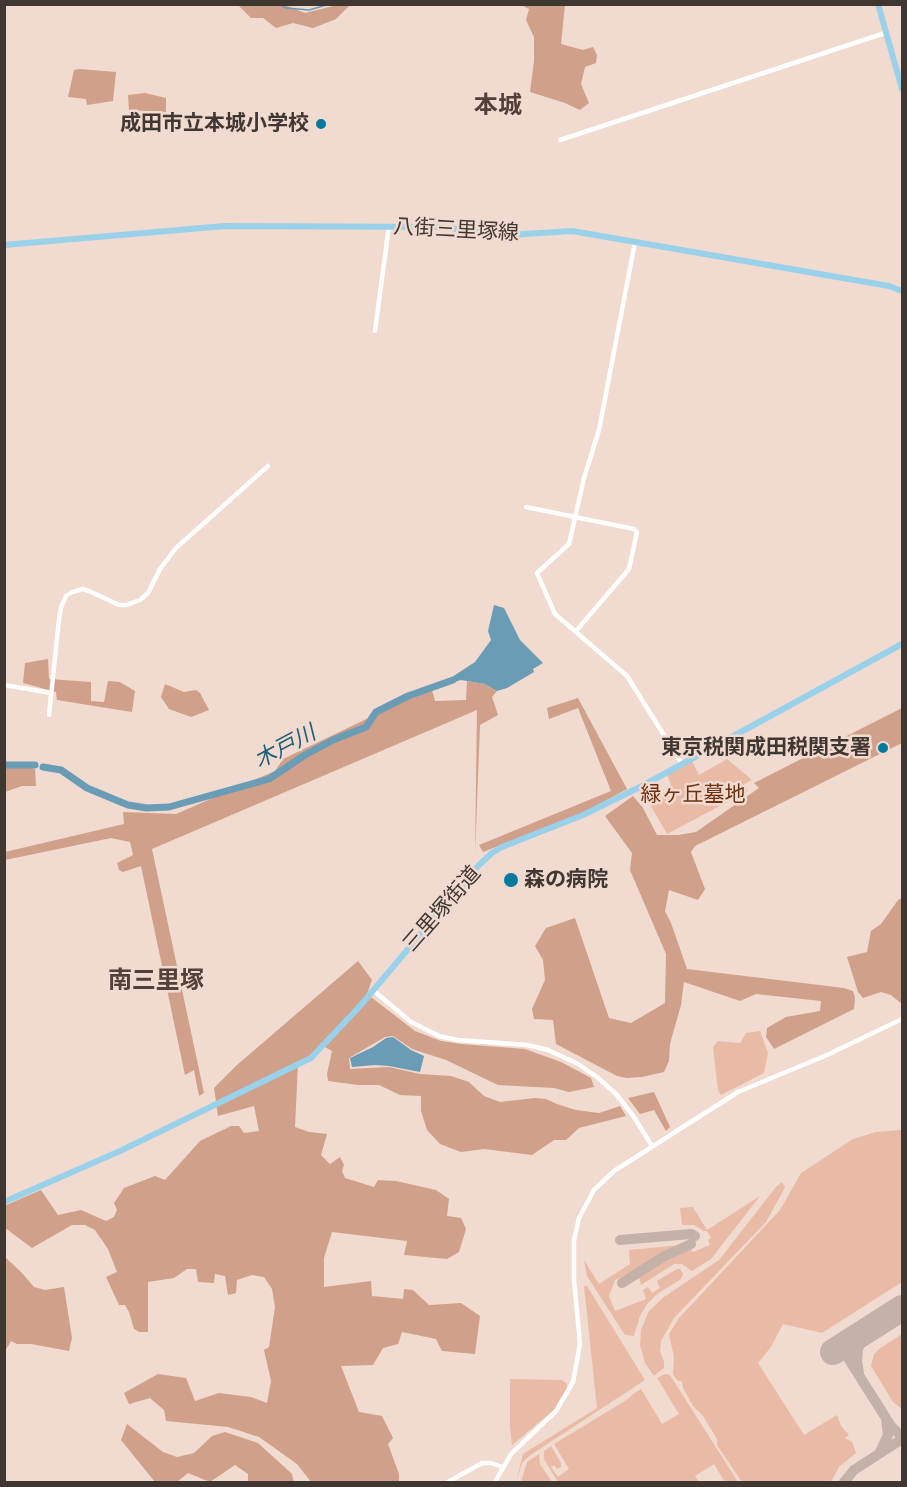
<!DOCTYPE html>
<html>
<head>
<meta charset="utf-8">
<style>
  body { margin:0 }
  #map { position:relative; width:907px; height:1487px; overflow:hidden; background:#f1dacf; font-family:"Alegreya Sans",sans-serif }
  canvas { display:block }
  .frame { position:absolute; inset:0; border:6px solid #403733; pointer-events:none }
</style>
</head>
<body>
<div id="map">
<canvas width="907" height="1487"></canvas>
<div class="frame"></div>
</div>
<script>
const g = document.querySelector('canvas').getContext('2d');
g.lineJoin = 'round';
function fillPath(path, color) { g.fillStyle = color; g.fill(path, 'evenodd'); }
const toPath = rows => new Path2D(rows.map(r => 'M' + r).join(''));
function trace(path, color, width, dash) { g.strokeStyle = color; g.lineWidth = width; g.lineCap = dash ? 'butt' : 'round'; g.setLineDash(dash || []); g.stroke(path); }
function label(font, color, halo, rows, align = 'center') {
  g.font = font + ' "Alegreya Sans","Noto Sans JP",sans-serif'; g.lineWidth = 5; g.setLineDash([]); g.textBaseline = 'middle'; g.strokeStyle = halo; g.fillStyle = color; for (const [text, x, y, turn = 0] of rows) {
    g.save(); g.translate(x, y); g.rotate((+turn || 0) * Math.PI / 180); g.textAlign = isNaN(turn) ? turn : align; if (halo) g.strokeText(text, 0, 0); g.fillText(text, 0, 0); g.restore();
  }
}
fillPath(toPath([
  [727,759,752,780,744,784,748,791,667,834,648,801,672,788,667,774,692,761,699,775],
  [760,1031,768,1053,764,1073,721,1095,718,1091,713,1047,718,1041,740,1043,746,1033],
  [902,1130,902,1282,822,1333,783,1324,771,1347,758,1363,804,1435,837,1415,841,1426,849,1435,845,1438,852,1442,856,1453,839,1467,831,1482,742,1482,717,1445,717,1439,703,1416,693,1406,683,1388,682,1382,677,1380,673,1374,674,1357,669,1334,679,1318,780,1210,801,1173,853,1139,876,1132],
  [782,1182,785,1187,781,1195,766,1222,674,1318,661,1341,660,1351,664,1362,664,1368,654,1376,645,1363,640,1345,641,1330,649,1311,664,1297,719,1260,776,1187],
  [760,1196,711,1259,692,1271,682,1264,674,1264,641,1285,639,1277,664,1261,691,1249,693,1252,710,1245,708,1240,711,1238,707,1231,704,1231,694,1225,682,1225,680,1208,693,1207,707,1230],
  [682,1245,663,1252,629,1274,615,1280,609,1296,615,1311,646,1299,643,1290,648,1287,652,1293,660,1288,657,1281,677,1269,680,1269,683,1274,681,1279,657,1294,647,1304,640,1316,634,1336,625,1335,587,1276,584,1260,599,1284,630,1264,629,1250],
  [584,1286,587,1286,645,1380,529,1456,522,1463,516,1482,523,1454,597,1408],
  [902,1334,902,1409,893,1402,871,1366,874,1354,879,1349],
  [665,1374,670,1375,738,1482,725,1482,714,1464,695,1476,699,1482,558,1482,544,1459,544,1451,551,1446,561,1463,561,1467,557,1469,554,1465,551,1467,558,1477,569,1469,554,1444,628,1399,633,1394,641,1389,662,1424,679,1414,657,1378],
  [510,1379,562,1380,567,1384,567,1389,555,1409,512,1445,510,1427],
  [539,1454,540,1464,552,1482,521,1482,527,1462]
]), '#e9bba6');
fillPath(toPath([
  [238,5,285,5,305,13,337,5,350,5,336,19,313,28,293,23,276,28,263,18,251,18],
  [521,5,565,5,561,44,583,50,593,47,597,55,596,63,585,67,581,84,589,103,580,110,565,103,530,92,534,61,534,37,526,20,529,9],
  [79,69,116,72,113,101,87,105,86,99,68,97,74,70],
  [145,93,166,98,166,112,129,110,128,95],
  [48,659,49,679,91,682,91,701,104,702,108,681,120,682,135,691,132,712,57,700,56,692,23,683,25,663],
  [467,681,485,684,497,691,492,697,498,715,480,725,475,854,477,710,152,849,204,1093,199,1096,194,1070,185,1075,141,866,123,872,119,870,117,863,133,855,130,842,111,838,5,860,5,852,124,824,123,812,176,814,275,771,283,759,406,700,432,690,435,701,466,700],
  [165,684,184,692,196,690,200,693,209,710,191,717,169,709,161,697],
  [578,698,627,789,585,812,483,852,479,845,611,791,578,708,549,719,547,708],
  [902,708,902,743,695,846,691,852,705,889,698,900,669,890,665,911,671,923,687,969,844,988,853,991,855,998,854,1009,774,1049,766,1037,767,1028,786,1017,820,1011,821,1001,756,994,740,1001,684,982,681,1005,670,1044,669,1061,664,1072,642,1077,627,1078,617,1076,556,1044,553,1020,534,1019,532,1009,545,980,543,960,535,946,546,928,575,918,609,1018,631,1023,665,1003,666,954,630,870,632,853,605,816,633,796,643,808,657,835,678,835,696,832,759,788,754,783],
  [11,763,35,769,36,786,22,786,5,792,5,764],
  [902,898,902,1004,891,995,881,992,863,998,858,992,847,957,867,952,871,931,881,924,898,900],
  [358,961,372,980,367,994,415,1031,441,1041,461,1044,525,1049,561,1062,591,1078,594,1087,569,1092,554,1088,498,1085,446,1060,412,1049,393,1036,385,1037,349,1058,350,1069,389,1067,420,1074,451,1076,469,1082,484,1096,500,1102,535,1098,546,1099,557,1104,576,1110,599,1113,620,1106,626,1116,579,1128,566,1140,554,1140,532,1155,484,1149,461,1152,440,1144,427,1130,421,1111,421,1096,400,1095,379,1085,358,1085,328,1081,327,1074,332,1051,325,1047,298,1063,295,1127,309,1132,327,1134,321,1155,330,1164,340,1157,344,1165,342,1171,345,1178,374,1187,378,1180,396,1181,436,1190,449,1199,447,1216,461,1218,466,1229,459,1252,447,1259,404,1255,407,1241,332,1232,324,1258,324,1287,371,1281,372,1296,403,1299,404,1289,413,1290,429,1305,461,1303,480,1316,475,1354,442,1351,436,1339,402,1332,398,1344,383,1348,373,1365,341,1366,359,1412,382,1416,393,1438,388,1444,399,1474,399,1482,311,1482,297,1464,259,1437,228,1427,166,1421,164,1410,150,1398,129,1404,124,1393,158,1374,186,1378,195,1401,219,1393,251,1397,267,1403,271,1381,264,1350,269,1347,275,1307,272,1289,264,1277,252,1275,237,1280,236,1293,228,1295,225,1276,215,1274,214,1283,198,1282,196,1269,187,1269,174,1278,148,1282,148,1332,139,1332,134,1329,129,1312,125,1305,119,1305,106,1277,117,1272,108,1249,95,1230,85,1225,72,1225,32,1248,5,1228,4,1206,41,1190,58,1215,81,1210,106,1221,114,1217,117,1210,114,1203,124,1188,155,1176,165,1180,200,1141,231,1126,239,1126,244,1133,259,1131,254,1106,218,1116,214,1088,237,1065],
  [654,1092,670,1127,666,1131,654,1110,640,1114,628,1098],
  [5,1257,22,1273,34,1287,45,1290,64,1287,72,1338,69,1351,31,1344,17,1344,11,1341,5,1351],
  [127,1424,163,1452,177,1457,194,1453,212,1436,225,1432,258,1443,292,1474,294,1482,248,1482,248,1474,235,1465,210,1482,188,1473,177,1482,155,1482,121,1440]
]), '#d0a08a');
fillPath(toPath([
  [494,605,504,608,520,640,543,663,533,669,534,672,507,688,497,691,485,684,461,680,447,684,446,681,475,662,491,640,488,631],
  [393,1037,411,1050,424,1056,420,1072,389,1066,375,1065,352,1067,350,1058,373,1047,386,1038]
]), '#6a9cb5');
trace(toPath([
  [279,4,286,8,309,10,330,4]
]), '#6a9cb5', 1.5);
trace(toPath([
  [4,765,35,765],
  [43,767,61,770,87,788,128,805,147,808,169,807,269,779,305,755,333,740,366,727,376,712,408,696,453,680]
]), '#6a9cb5', 7);
trace(toPath([
  [620,1240,691,1234,695,1236],
  [622,1283,663,1257,691,1244],
  [841,1347,891,1426,902,1437],
  [859,1373,857,1361,858,1349,863,1338,870,1329],
  [880,1452,888,1435,886,1419],
  [844,1482,854,1470,902,1439]
]), '#c4b1a8', 10);
trace(toPath([
  [833,1352,902,1308]
]), '#c4b1a8', 26);
trace(toPath([
  [560,140,885,33],
  [635,242,599,430,584,478,569,544,537,573,555,614,627,676,682,764],
  [375,331,389,226],
  [526,507,634,529,637,532,629,569,576,631],
  [4,685,51,693],
  [49,715,59,619,61,607,66,596,72,592,83,589,89,591,119,605,126,605,140,600,148,593,160,569,176,548,268,466],
  [373,990,411,1022,439,1036,458,1040,527,1045,548,1050,578,1064,597,1077,616,1094,634,1117,652,1146],
  [448,1482,482,1463,491,1463,502,1467],
  [495,1482,511,1454,556,1411,573,1382,580,1344,574,1280,574,1240,579,1218,594,1190,614,1171,738,1092,827,1055,902,1019]
]), '#fff', 4.5);
trace(toPath([
  [878,4,902,89],
  [4,245,225,226,439,227,509,235,572,231,889,286,902,291],
  [4,1202,120,1151,311,1058,360,1006,479,865,492,853,502,847,583,815,642,786,902,644]
]), '#99d1eb', 6);
for (const [x, y, r, color] of [
  [321,124,6,"#0179a1"],
  [883,748,6,"#0179a1"],
  [511,880,8,"#0179a1"]
]) { const dot = new Path2D(); dot.arc(x, y, r, 0, 2 * Math.PI); g.fillStyle = color; g.fill(dot); trace(dot, '#f1dacf', 2); }
label('bold 21px', '#403733', '#f1dacf', [
  ["成田市立本城小学校",309,124],
  ["東京税関成田税関支署",871,748],
  ["森の病院",524,880,"left"]
], 'right');
label('21px', '#403733', '#f1dacf', [
  ["八街三里塚線",456,230,3],
  ["三里塚街道",442,909,-49]
]);
label('21px', '#6d3110', '#f1dacf', [
  ["緑ヶ丘墓地",693,795]
]);
label('italic 22px', '#1e5d78', '#f1dacf', [
  ["木戸川",285,747,-28]
]);
label('bold 24px', '#534037', '#f1dacf', [
  ["本城",498,106],
  ["南三里塚",156,981]
]);
</script>
</body>
</html>
